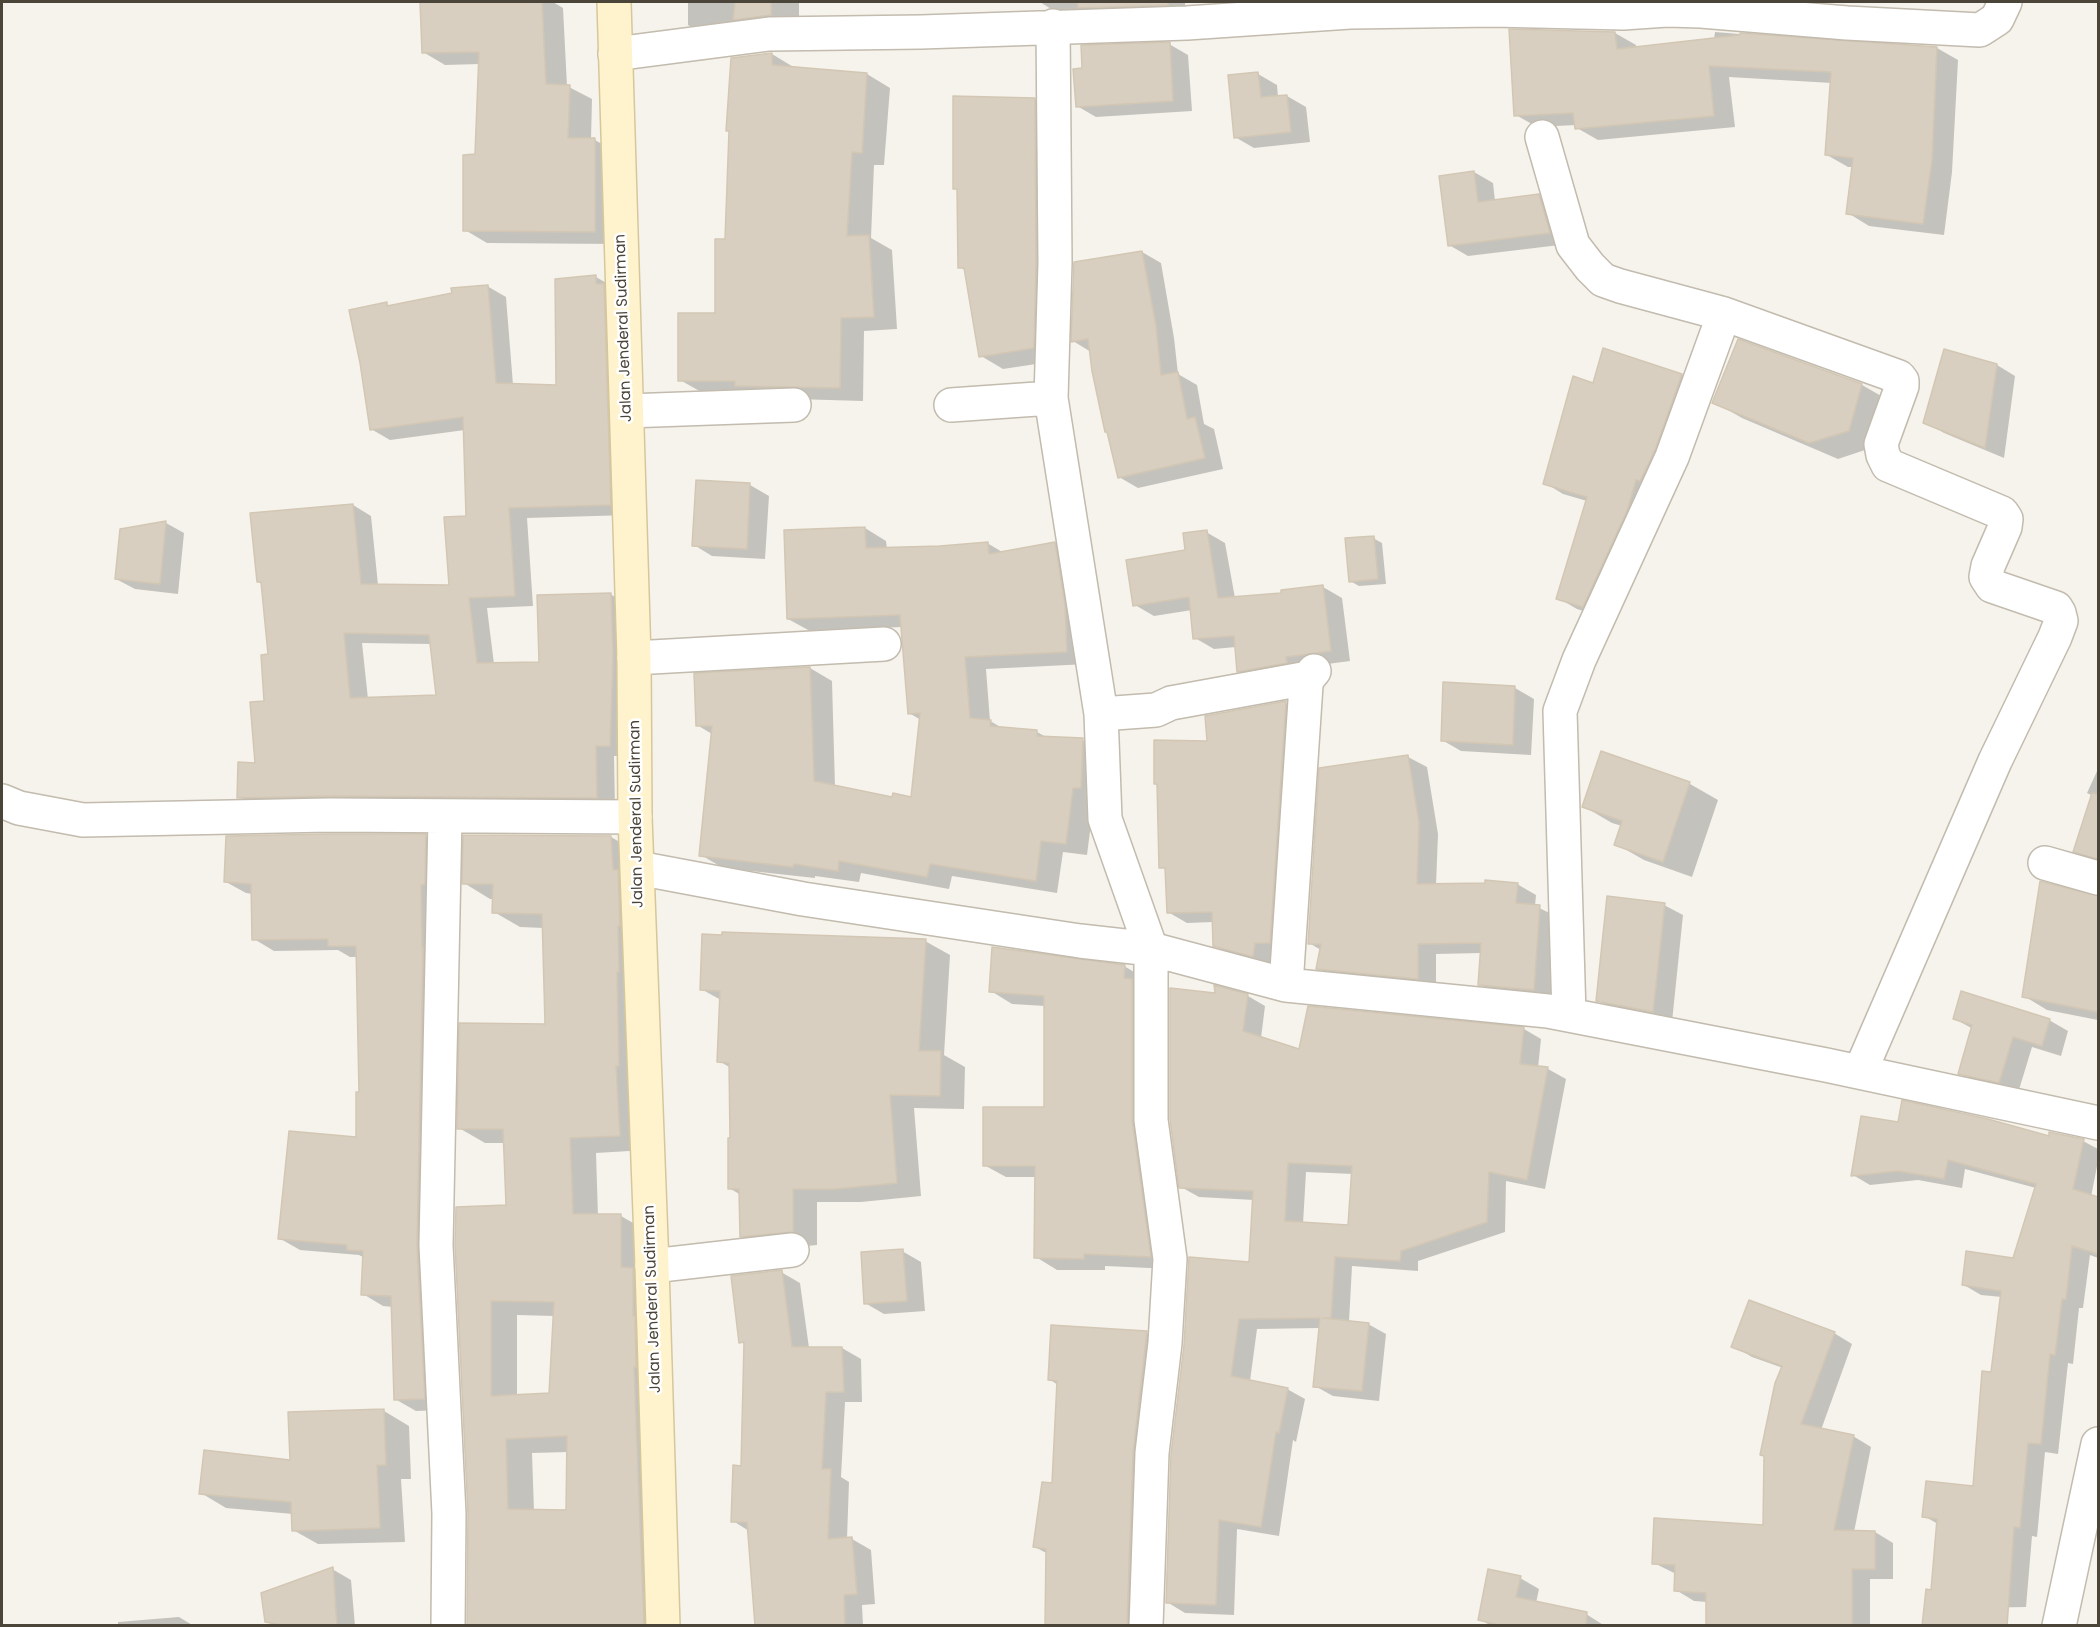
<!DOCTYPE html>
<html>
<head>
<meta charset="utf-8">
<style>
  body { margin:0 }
  #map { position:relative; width:2100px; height:1627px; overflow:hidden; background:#f6f3ec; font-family:Poppins,sans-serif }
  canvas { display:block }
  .frame { position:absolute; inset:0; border:3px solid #4b4439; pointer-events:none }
</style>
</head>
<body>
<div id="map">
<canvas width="2100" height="1627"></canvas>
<div class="frame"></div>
</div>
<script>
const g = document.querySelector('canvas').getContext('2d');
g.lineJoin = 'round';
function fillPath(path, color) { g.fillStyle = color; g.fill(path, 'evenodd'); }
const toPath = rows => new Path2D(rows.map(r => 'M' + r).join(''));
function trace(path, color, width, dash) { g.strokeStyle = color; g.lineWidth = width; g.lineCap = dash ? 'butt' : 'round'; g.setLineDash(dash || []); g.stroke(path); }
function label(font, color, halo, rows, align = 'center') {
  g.font = font + ' Poppins,sans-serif'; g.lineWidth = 5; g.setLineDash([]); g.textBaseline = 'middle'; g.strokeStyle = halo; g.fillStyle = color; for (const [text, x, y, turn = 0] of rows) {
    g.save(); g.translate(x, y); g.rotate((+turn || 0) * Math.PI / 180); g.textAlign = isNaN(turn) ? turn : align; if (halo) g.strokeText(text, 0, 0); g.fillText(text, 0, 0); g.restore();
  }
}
fillPath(toPath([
  [422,2,553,2,563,8,567,86,592,99,591,140,595,140,617,153,617,244,487,243,465,230,477,156,480,64,445,65,423,52],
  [688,2,799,2,799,31,717,41,688,25],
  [1040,2,1185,2,1186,15,1059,14],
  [1734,2,1816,2,1816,10],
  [1715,32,1846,43,1937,48,1958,60,1952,172,1944,235,1869,226,1848,213,1854,167,1848,167,1827,155,1832,83,1729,77,1735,127,1598,140,1577,128,1576,125,1537,127,1516,115,1615,33,1636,45,1636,49,1714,39],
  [1169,44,1188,55,1192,111,1096,117,1077,106],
  [772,54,795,68,867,74,890,88,884,165,874,165,871,238,892,250,897,329,864,331,863,401,760,398,703,393,680,380,717,314,727,240,731,132,727,130],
  [1258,74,1277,85,1278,97,1287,96,1306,107,1310,142,1254,148,1235,137],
  [1034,99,1057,113,1056,361,1003,369,981,356,966,271,960,267,959,190,954,188],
  [1474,172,1493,183,1495,201,1539,196,1558,207,1568,244,1468,256,1449,245],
  [1142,252,1161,263,1174,338,1178,374,1197,385,1204,424,1214,429,1223,469,1138,488,1119,477,1091,352,1073,341],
  [596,277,615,288,629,515,527,518,533,606,487,608,494,664,541,664,610,594,629,605,629,756,614,756,615,808,258,808,239,797,257,764,266,702,270,656,262,584,258,582,353,505,371,516,378,585,451,587,468,517,465,430,390,440,371,429,386,304,391,306,487,286,506,297,513,385,557,386],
  [362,643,431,644,438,696,368,699],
  [1739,341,1862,385,1890,401,1877,446,1838,459,1742,418,1714,402],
  [1604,350,1682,375,1700,386,1602,617,1577,609,1558,598,1587,501,1563,494,1545,483,1593,384],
  [1997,365,2015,376,2004,458,1944,433,1925,422],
  [697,482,750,485,769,496,765,559,712,556,694,545],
  [166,523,184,533,178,594,135,589,116,579],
  [865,528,886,541,887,549,987,543,1004,553,1055,543,1076,556,1088,664,986,669,990,721,1004,729,1037,732,1048,738,1082,740,1104,752,1094,800,1087,855,1063,852,1057,893,952,876,949,889,861,873,859,882,815,876,815,878,723,868,701,855,712,734,697,725,810,668,832,681,835,787,894,799,912,798,921,720,909,713,902,627,810,631,788,619],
  [1206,532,1225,543,1235,598,1283,594,1323,587,1342,598,1350,661,1305,667,1257,682,1239,671,1236,647,1214,649,1195,638,1192,610,1154,616,1135,605],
  [1373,538,1382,543,1386,584,1359,586,1350,581],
  [1515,688,1534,699,1531,755,1461,751,1442,740],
  [1286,703,1304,713,1271,966,1233,956,1214,945,1213,922,1187,923,1168,912,1167,870,1161,867,1209,742],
  [1602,753,1690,784,1718,800,1692,877,1644,860,1616,844,1622,826,1612,823,1583,806],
  [1408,757,1427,767,1438,834,1436,885,1517,884,1536,895,1535,906,1558,917,1552,1000,1498,995,1479,984,1482,953,1436,954,1436,989,1336,979,1318,968,1321,950,1309,943],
  [2098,769,2098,864,2075,851,2093,796,2087,793],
  [425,836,446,848,445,1410,416,1411,395,1399,393,1307,383,1306,363,1294,365,1258,359,1255,300,1250,279,1238,358,1139,360,1094,358,957,350,957,338,950,274,951,254,939,253,894,246,893,226,882],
  [611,837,637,852,646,1150,596,1153,598,1216,621,1216,647,1231,671,1626,468,1626,469,1514,456,1245,508,1207,505,1143,485,1143,459,1128,547,1026,544,928,520,927,494,912,494,899,490,899,464,883],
  [517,1315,554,1316,550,1395,517,1396],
  [568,1452,568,1511,534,1511,532,1453],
  [2093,898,2098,898,2098,1020,2047,1010,2024,996],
  [1664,905,1683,915,1672,1022,1617,1011,1598,1000],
  [925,941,950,955,944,1055,965,1067,964,1109,914,1108,921,1196,861,1202,817,1202,817,1245,766,1250,741,1236,741,1195,729,1188,732,1139,731,1068,719,1061,721,1000,701,989],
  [1124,966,1146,979,1172,1269,1105,1266,1105,1270,1057,1270,1036,1257,1037,1177,1006,1177,984,1165,1046,1109,1045,1006,1012,1004,991,991],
  [1216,995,1248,996,1265,1006,1261,1038,1301,1051,1524,1029,1541,1039,1538,1068,1548,1069,1566,1079,1545,1189,1506,1181,1505,1232,1418,1261,1418,1271,1352,1266,1349,1322,1368,1324,1386,1334,1379,1401,1333,1396,1315,1386,1320,1328,1257,1329,1250,1381,1287,1389,1305,1399,1296,1442,1293,1440,1279,1536,1237,1529,1234,1615,1185,1613,1167,1602,1250,1263,1254,1200,1199,1197,1181,1187],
  [1306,1172,1353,1174,1350,1227,1303,1224],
  [1955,1019,2049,1020,2068,1031,2061,1056,2032,1047,2018,1093,1978,1084,1960,1073,1973,1029],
  [1900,1124,2083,1141,2098,1149,2098,1161,2091,1197,2098,1199,2098,1258,2090,1255,2083,1308,2079,1308,2073,1364,2068,1363,2058,1454,2045,1452,2037,1537,2032,1536,2026,1607,1972,1608,1933,1592,1938,1524,1924,1516,1974,1488,1993,1374,2002,1297,1981,1295,1964,1285,2014,1259,2036,1188,1965,1169,1962,1188,1918,1180,1870,1185,1853,1175],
  [902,1251,921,1262,925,1311,884,1314,865,1303],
  [781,1272,800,1283,809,1348,842,1348,861,1359,862,1402,845,1402,841,1477,849,1482,847,1539,852,1539,871,1550,875,1604,862,1605,863,1626,750,1626,756,1624,749,1531,733,1521,743,1467,746,1345,741,1342],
  [1146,1333,1165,1344,1146,1626,1049,1626,1046,1624,1048,1554,1035,1547,1053,1485,1058,1385,1049,1379],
  [1834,1333,1852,1344,1821,1430,1853,1436,1871,1447,1854,1532,1875,1532,1893,1543,1893,1579,1870,1579,1870,1626,1707,1626,1707,1602,1694,1601,1676,1590,1676,1574,1654,1563,1764,1527,1783,1368,1752,1357,1733,1346],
  [384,1411,409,1426,411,1479,401,1479,405,1542,318,1544,293,1530,293,1514,226,1508,201,1493,291,1461],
  [332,1569,351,1580,355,1626,274,1626,267,1621],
  [1520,1578,1539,1589,1536,1603,1586,1614,1605,1626,1491,1626,1480,1619],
  [179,1617,194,1626,118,1626,118,1622]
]), '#0003');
const building = toPath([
  [420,2,542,2,546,84,570,85,568,138,595,138,595,232,463,231,463,155,475,154,479,52,422,53,420,2],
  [735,2,771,2,771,15,733,20,735,2],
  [1078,2,1168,2,1168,5,1078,8,1078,2],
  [1509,29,1615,32,1617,49,1740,35,1740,33,1937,47,1932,160,1923,224,1846,214,1853,158,1825,155,1831,72,1709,66,1714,116,1575,129,1573,113,1514,116,1509,29],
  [1170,42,1173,101,1076,107,1073,69,1082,68,1081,45,1170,42],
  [772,53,772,65,867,73,862,153,852,152,847,236,869,235,874,317,841,318,840,388,735,386,735,381,678,381,678,313,715,313,715,239,725,239,729,131,726,131,731,58,772,53],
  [1258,72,1261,97,1287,95,1291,132,1234,138,1228,75,1258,72],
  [953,96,1035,98,1036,263,1034,348,979,357,964,268,958,268,957,189,953,189,953,96],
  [1474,171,1478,202,1539,194,1550,233,1448,246,1439,176,1474,171],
  [1142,251,1156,326,1161,375,1178,372,1187,419,1195,417,1205,458,1118,478,1107,432,1105,432,1092,371,1088,339,1071,342,1074,262,1142,251],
  [596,275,596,284,604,284,611,505,509,508,515,596,469,598,477,663,539,662,537,595,611,593,613,654,610,746,596,746,597,798,329,796,237,798,238,762,255,763,250,702,264,701,261,655,268,654,261,582,257,582,250,513,353,504,361,584,449,585,444,517,466,516,463,417,370,430,360,363,349,310,387,302,387,306,452,293,451,288,488,285,496,383,556,385,555,279,596,275],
  [344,633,429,635,436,695,350,698,344,633],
  [1738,339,1862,384,1849,431,1809,443,1712,403,1738,339],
  [1603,348,1682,374,1655,450,1640,481,1636,480,1627,511,1583,607,1556,599,1587,497,1543,484,1573,376,1593,383,1603,348],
  [1944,349,1997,364,1985,448,1923,423,1944,349],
  [696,480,750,483,747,549,692,546,696,480],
  [166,521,160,584,115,579,120,529,166,521],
  [865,527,866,548,940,546,988,542,989,554,1055,542,1065,605,1067,652,965,657,970,718,991,720,990,726,1037,730,1037,736,1083,738,1081,788,1073,788,1066,844,1041,841,1036,881,930,864,927,877,839,861,838,871,794,864,793,867,699,856,712,726,696,726,694,673,810,667,814,781,892,797,893,793,911,797,920,713,908,714,900,615,787,619,784,530,865,527],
  [1207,530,1218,598,1281,593,1281,590,1323,585,1331,651,1286,657,1287,663,1237,672,1234,636,1193,639,1189,597,1133,606,1126,560,1185,550,1183,533,1207,530],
  [1374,536,1378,579,1349,582,1345,538,1374,536],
  [1443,682,1515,686,1513,745,1441,741,1443,682],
  [1286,701,1270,943,1255,943,1253,957,1213,946,1212,912,1167,913,1165,868,1159,868,1157,784,1154,784,1154,740,1207,741,1205,716,1286,701],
  [1601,751,1690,782,1663,862,1614,845,1622,821,1582,807,1601,751],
  [1408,755,1419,823,1417,884,1485,883,1485,880,1518,883,1516,903,1540,905,1534,990,1478,985,1481,943,1418,944,1418,979,1316,969,1321,944,1308,944,1319,768,1408,755],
  [2092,793,2098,794,2098,859,2073,852,2092,793],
  [329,834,426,834,425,884,421,885,422,948,423,948,417,1245,425,1399,394,1400,391,1296,361,1295,363,1251,347,1250,347,1245,278,1239,289,1131,356,1137,356,1092,359,1092,356,946,328,946,328,939,252,940,251,884,224,882,226,836,329,834],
  [463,835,611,836,613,870,618,870,620,926,618,926,619,972,617,972,619,1066,616,1066,620,1136,570,1138,573,1214,621,1214,621,1267,633,1268,633,1316,635,1316,636,1367,634,1367,644,1626,467,1626,468,1513,455,1245,456,1207,506,1205,503,1129,457,1129,459,1023,545,1024,542,914,492,913,493,884,462,884,463,835],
  [491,1301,554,1302,549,1393,491,1396,491,1301],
  [567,1436,566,1510,508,1509,506,1439,567,1436],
  [2040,881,2098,896,2098,1012,2022,997,2040,881],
  [1607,896,1665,903,1653,1012,1596,1001,1607,896],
  [722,932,926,939,919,1051,941,1051,940,1096,890,1095,897,1183,836,1189,793,1189,793,1232,740,1237,739,1189,728,1189,728,1138,730,1138,729,1063,717,1062,720,991,700,990,702,934,722,935,722,932],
  [992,947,1125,965,1124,978,1132,979,1132,1120,1151,1257,1084,1254,1084,1259,1034,1258,1035,1166,983,1166,983,1107,1044,1107,1044,996,989,992,992,947],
  [1214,985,1248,994,1243,1031,1299,1049,1308,1006,1524,1027,1520,1064,1548,1067,1527,1180,1489,1172,1487,1222,1401,1251,1400,1261,1335,1257,1331,1318,1323,1318,1369,1323,1362,1391,1313,1387,1320,1318,1239,1319,1231,1376,1288,1388,1279,1433,1276,1432,1261,1527,1219,1520,1216,1605,1166,1603,1171,1454,1184,1345,1189,1257,1249,1262,1253,1191,1179,1188,1170,1119,1170,988,1215,993,1214,985],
  [1288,1163,1352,1166,1348,1225,1285,1221,1288,1163],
  [1961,991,2050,1019,2042,1046,2013,1037,1999,1083,1958,1074,1972,1025,1953,1019,1961,991],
  [1902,1100,1988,1119,2049,1136,2049,1132,2084,1139,2073,1189,2098,1197,2098,1254,2072,1246,2066,1299,2062,1299,2055,1355,2050,1354,2041,1444,2028,1443,2020,1528,2014,1527,2007,1626,1922,1626,1926,1589,1931,1590,1937,1519,1922,1517,1926,1481,1973,1486,1982,1371,1991,1372,2001,1291,1962,1285,1966,1251,2013,1258,2036,1184,1948,1160,1944,1179,1899,1171,1851,1176,1861,1116,1898,1122,1902,1100],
  [903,1249,907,1301,864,1304,861,1252,903,1249],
  [782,1270,792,1347,842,1347,844,1392,826,1392,822,1469,831,1469,828,1539,852,1537,857,1594,844,1595,845,1626,755,1626,747,1522,731,1522,733,1465,741,1466,744,1342,739,1343,731,1276,782,1270],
  [1749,1300,1835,1332,1801,1424,1854,1435,1834,1530,1875,1531,1875,1569,1852,1569,1852,1626,1706,1626,1706,1593,1674,1591,1675,1565,1652,1564,1654,1518,1763,1525,1764,1456,1760,1455,1775,1383,1782,1366,1731,1347,1749,1300],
  [1051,1325,1147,1331,1133,1452,1127,1626,1045,1625,1046,1549,1033,1547,1042,1482,1052,1483,1057,1381,1048,1380,1051,1325],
  [384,1409,386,1465,377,1465,380,1528,292,1531,291,1502,199,1494,204,1450,290,1460,288,1412,384,1409],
  [333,1567,337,1626,288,1626,265,1622,261,1593,333,1567],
  [1488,1569,1521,1576,1516,1597,1587,1612,1586,1626,1503,1626,1478,1620,1488,1569]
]);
fillPath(building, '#d8cfc1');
trace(building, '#d3c7b4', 1.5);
const street = toPath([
  [1053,26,1055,263,1051,398,1101,714,1105,819,1151,949,1151,1120,1170,1259,1165,1343,1152,1453,1146,1626],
  [615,54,769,34,921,32,1187,23,1350,12,1493,10,1623,13,1667,10,1701,11,1847,23,1980,30,1997,19,2005,2],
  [1542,137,1573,245,1590,267,1603,280,1620,286,1724,314,1899,377,1902,381,1902,386,1881,444,1883,455,1888,465,2002,513,2006,519,2005,527,1988,566,1986,577,1992,586,2056,608,2059,613,2061,621,2055,637,1995,761,1860,1072],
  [951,405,1051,398],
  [627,411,794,405],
  [634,658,884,644],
  [1101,714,1156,710,1171,703,1308,678],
  [2,801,19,808,83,820,329,815,635,817],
  [445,817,436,1245,449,1514,448,1626],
  [2045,863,2098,878],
  [638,868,803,899,1080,941,1151,949,1286,985,1548,1011,1826,1065,2098,1123],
  [1286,985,1306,685,1308,678,1314,671],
  [1569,1015,1560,711,1579,660,1672,457,1724,314],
  [652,1266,792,1250],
  [2059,1626,2098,1444]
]);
const secondary = toPath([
  [614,2,634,658,635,817,652,1266,663,1626]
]);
trace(street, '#c2bbae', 36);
trace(secondary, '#d6c79b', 36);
trace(street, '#fff', 33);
trace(secondary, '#fff3cd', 33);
label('15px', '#4b4439', '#fff', [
  ["Jalan Jenderal Sudirman",624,328,-92],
  ["Jalan Jenderal Sudirman",637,814,-91],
  ["Jalan Jenderal Sudirman",653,1299,-92]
]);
</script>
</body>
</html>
